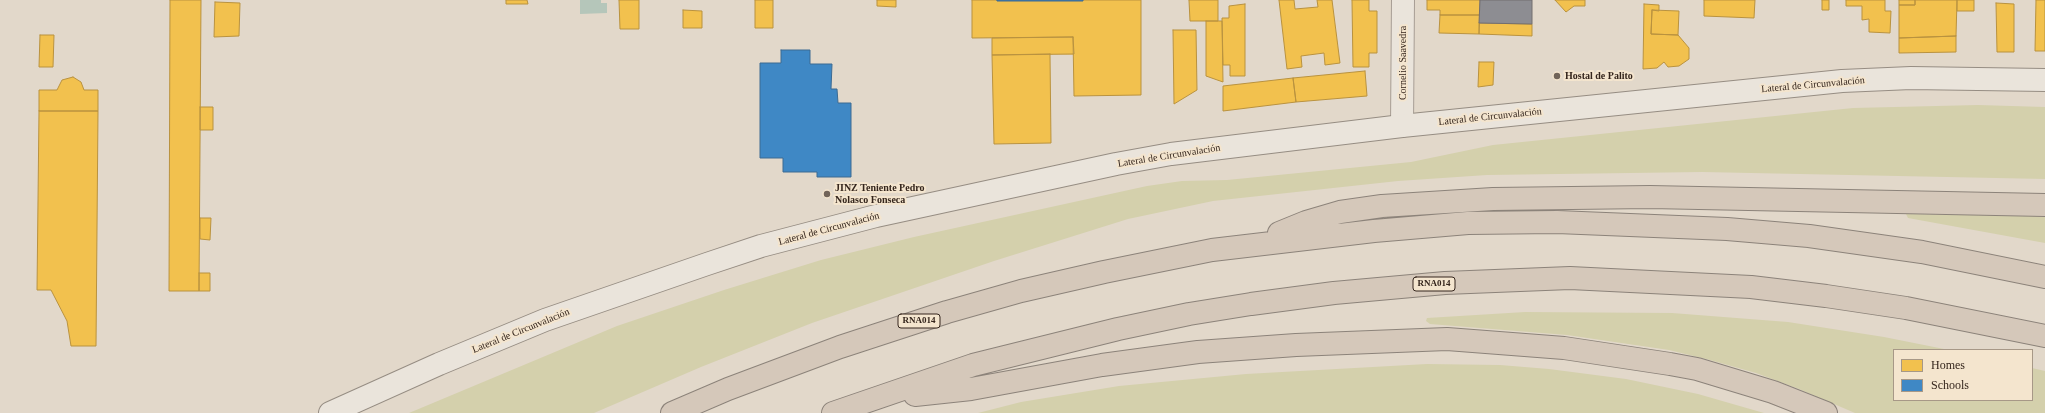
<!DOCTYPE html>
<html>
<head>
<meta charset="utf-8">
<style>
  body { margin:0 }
  #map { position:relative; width:2045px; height:413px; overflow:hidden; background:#e2d8ca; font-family:"Times New Roman",serif }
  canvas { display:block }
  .legend { position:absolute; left:1893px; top:349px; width:140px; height:52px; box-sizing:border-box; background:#f4e5ce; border:1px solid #a79887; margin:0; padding:5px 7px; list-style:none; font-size:12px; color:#34251c }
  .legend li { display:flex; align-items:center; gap:8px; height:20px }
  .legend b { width:20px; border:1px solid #a79887 }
</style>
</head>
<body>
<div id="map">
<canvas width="2045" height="413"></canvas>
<ul class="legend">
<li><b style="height:11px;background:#f2c14e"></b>Homes</li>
<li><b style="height:11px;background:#3f88c5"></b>Schools</li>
</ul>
</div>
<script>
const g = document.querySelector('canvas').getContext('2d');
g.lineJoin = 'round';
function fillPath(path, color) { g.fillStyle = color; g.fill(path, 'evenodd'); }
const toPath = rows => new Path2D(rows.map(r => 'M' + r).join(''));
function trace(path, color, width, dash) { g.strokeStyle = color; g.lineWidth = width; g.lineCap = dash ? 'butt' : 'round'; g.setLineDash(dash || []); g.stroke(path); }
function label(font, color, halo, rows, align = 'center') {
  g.font = font + ' "Times New Roman",serif'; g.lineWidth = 4; g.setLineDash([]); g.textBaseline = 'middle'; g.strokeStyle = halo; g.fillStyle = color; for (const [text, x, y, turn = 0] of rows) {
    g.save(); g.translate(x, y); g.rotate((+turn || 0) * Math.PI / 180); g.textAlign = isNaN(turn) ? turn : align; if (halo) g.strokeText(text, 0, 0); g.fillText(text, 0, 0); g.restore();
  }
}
fillPath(toPath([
  [1978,105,2045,107,2045,179,1702,172,1487,175,1398,181,1213,201,1128,219,994,261,812,323,701,367,594,413,409,413,617,326,724,290,821,260,914,237,1147,186,1182,181,1227,180,1411,162,1493,145,1853,108],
  [1906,214,2045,216,2045,243,1908,218],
  [1525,312,1672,313,1788,322,1884,337,1949,350,1894,350,1894,400,2032,400,2032,368,2045,371,2045,413,1855,413,1799,389,1756,373,1710,360,1669,350,1567,335,1430,324,1426,321,1427,318],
  [1427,364,1500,365,1549,369,1626,379,1698,394,1764,413,978,413,1021,402,1119,386,1246,374]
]), '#d4d0ac');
fillPath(toPath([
  [580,0,601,0,601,3,607,3,607,13,580,14]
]), '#b5c6ba');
const homes = toPath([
  [170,0,201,0,199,291,169,291,170,0],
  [506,0,527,0,528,4,506,4,506,0],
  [619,0,639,0,639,29,620,29,619,0],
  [755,0,773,0,773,28,755,28,755,0],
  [877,0,896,0,896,7,877,6,877,0],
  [972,0,1141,0,1141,95,1074,96,1073,37,972,38,972,0],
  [1189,0,1218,0,1218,21,1190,21,1189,0],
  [1279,0,1294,0,1295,9,1318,7,1317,0,1332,0,1340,63,1325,65,1324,53,1301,56,1302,67,1287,69,1279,0],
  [1352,0,1369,0,1369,11,1377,11,1377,53,1369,53,1369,67,1353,67,1352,0],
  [1427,0,1480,0,1480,15,1440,15,1440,10,1427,10,1427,0],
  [1555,0,1585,0,1585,6,1574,6,1566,12,1555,0],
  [1704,0,1755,0,1754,18,1704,16,1704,0],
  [1822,0,1829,0,1829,10,1822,10,1822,0],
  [1846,0,1885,0,1885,11,1891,11,1890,33,1869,32,1869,19,1862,20,1862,6,1846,6,1846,0],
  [1899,0,1915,0,1915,5,1899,5,1899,0],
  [1915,0,1957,0,1956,36,1899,38,1899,5,1915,5,1915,0],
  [1957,0,1974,0,1974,11,1957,11,1957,0],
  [2036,0,2045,0,2045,51,2035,51,2036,0],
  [215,2,240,3,239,36,214,37,215,2],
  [1996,3,2014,4,2014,52,1997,52,1996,3],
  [1245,4,1245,76,1230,76,1230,65,1223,65,1222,18,1229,18,1229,6,1245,4],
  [1644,4,1659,5,1659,11,1652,10,1651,34,1678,35,1689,48,1689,59,1679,66,1668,67,1664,62,1657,68,1643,69,1644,4],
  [683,10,702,11,702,28,683,28,683,10],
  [1652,10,1679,11,1678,35,1651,34,1652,10],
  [1440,15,1480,15,1479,34,1439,33,1440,15],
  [1206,21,1222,21,1223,82,1206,76,1206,21],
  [1479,23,1532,24,1532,36,1479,34,1479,23],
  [1173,30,1196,30,1197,90,1174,104,1173,30],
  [40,35,54,35,53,67,39,67,40,35],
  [1956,36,1956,52,1899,53,1899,38,1956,36],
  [1073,37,1074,54,992,55,992,38,1073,37],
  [1050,54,1051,143,994,144,992,55,1050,54],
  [1479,62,1494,62,1493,85,1478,87,1479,62],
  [1365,71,1367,96,1296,102,1293,78,1365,71],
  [73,77,81,82,84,90,98,90,98,111,39,111,39,90,57,90,62,80,73,77],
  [1293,78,1296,102,1223,111,1223,86,1293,78],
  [200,107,213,107,213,130,200,130,200,107],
  [39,111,98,111,96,346,71,346,67,321,51,290,37,290,39,111],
  [200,218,211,218,210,240,200,239,200,218],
  [199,273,210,273,210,291,199,291,199,273]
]);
fillPath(homes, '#f2c14e');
trace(homes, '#b9923f', 1);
const schools = toPath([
  [997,0,1083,0,1083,1,997,1,997,0],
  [781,50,810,50,810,64,832,64,831,89,837,89,838,103,851,103,851,177,817,177,817,172,783,172,783,158,760,158,760,63,781,63,781,50]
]);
fillPath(schools, '#3f88c5');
trace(schools, '#3c6a92', 1);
const industry = toPath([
  [1480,0,1532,0,1532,24,1479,23,1480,0]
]);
fillPath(industry, '#8d8d92');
trace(industry, '#726e6f', 1);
const street = toPath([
  [1402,126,1403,0]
]);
const secondary = toPath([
  [330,413,439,364,545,320,707,264,761,246,876,216,1116,164,1171,154,1402,126,1842,81,1911,78,2045,80]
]);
const highway = toPath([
  [1279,233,1306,222,1340,212,1382,206,1493,199,1650,197,2045,205],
  [915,395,971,389,1102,365,1198,352,1296,345,1447,339,1564,348,1670,364,1697,369,1773,392,1826,413],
  [672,413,728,389,840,347,947,312,1021,291,1104,272,1212,250,1374,231,1468,223,1557,222,1727,229,1809,236,1922,252,2045,277],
  [833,413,973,365,1118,329,1189,314,1251,304,1334,293,1445,283,1570,278,1751,287,1826,296,1906,308,2045,336]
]);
trace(street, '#a79d94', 24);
trace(secondary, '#968d83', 24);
trace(highway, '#8c837a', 24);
trace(street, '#eae4db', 22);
trace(secondary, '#eae4db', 22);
trace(highway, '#d5c8ba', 22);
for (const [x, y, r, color] of [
  [1557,76,4,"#716459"],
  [827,194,4,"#716459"]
]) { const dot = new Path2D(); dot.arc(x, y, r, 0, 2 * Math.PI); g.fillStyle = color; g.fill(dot); trace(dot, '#f4e5ce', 1.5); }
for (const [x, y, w] of [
  [1434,284,42],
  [919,321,42]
]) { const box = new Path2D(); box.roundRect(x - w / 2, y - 7, w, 14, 3); g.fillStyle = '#f4e5ce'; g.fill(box); trace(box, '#34251c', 1); }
label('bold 9px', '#34251c', null, [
  ["RNA014",1434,284],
  ["RNA014",919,321]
]);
label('10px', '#34251c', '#f4e5ce', [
  ["Cornelio Saavedra",1403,63,-90],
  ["Lateral de Circunvalación",1813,85,-5],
  ["Lateral de Circunvalación",1490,117,-6],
  ["Lateral de Circunvalación",1169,156,-9],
  ["Lateral de Circunvalación",829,229,-15],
  ["Lateral de Circunvalación",521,331,-22]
]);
label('bold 10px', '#34251c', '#f4e5ce', [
  ["Hostal de Palito",1565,76],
  ["JINZ Teniente Pedro",835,188],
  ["Nolasco Fonseca",835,200]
], 'left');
</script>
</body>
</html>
